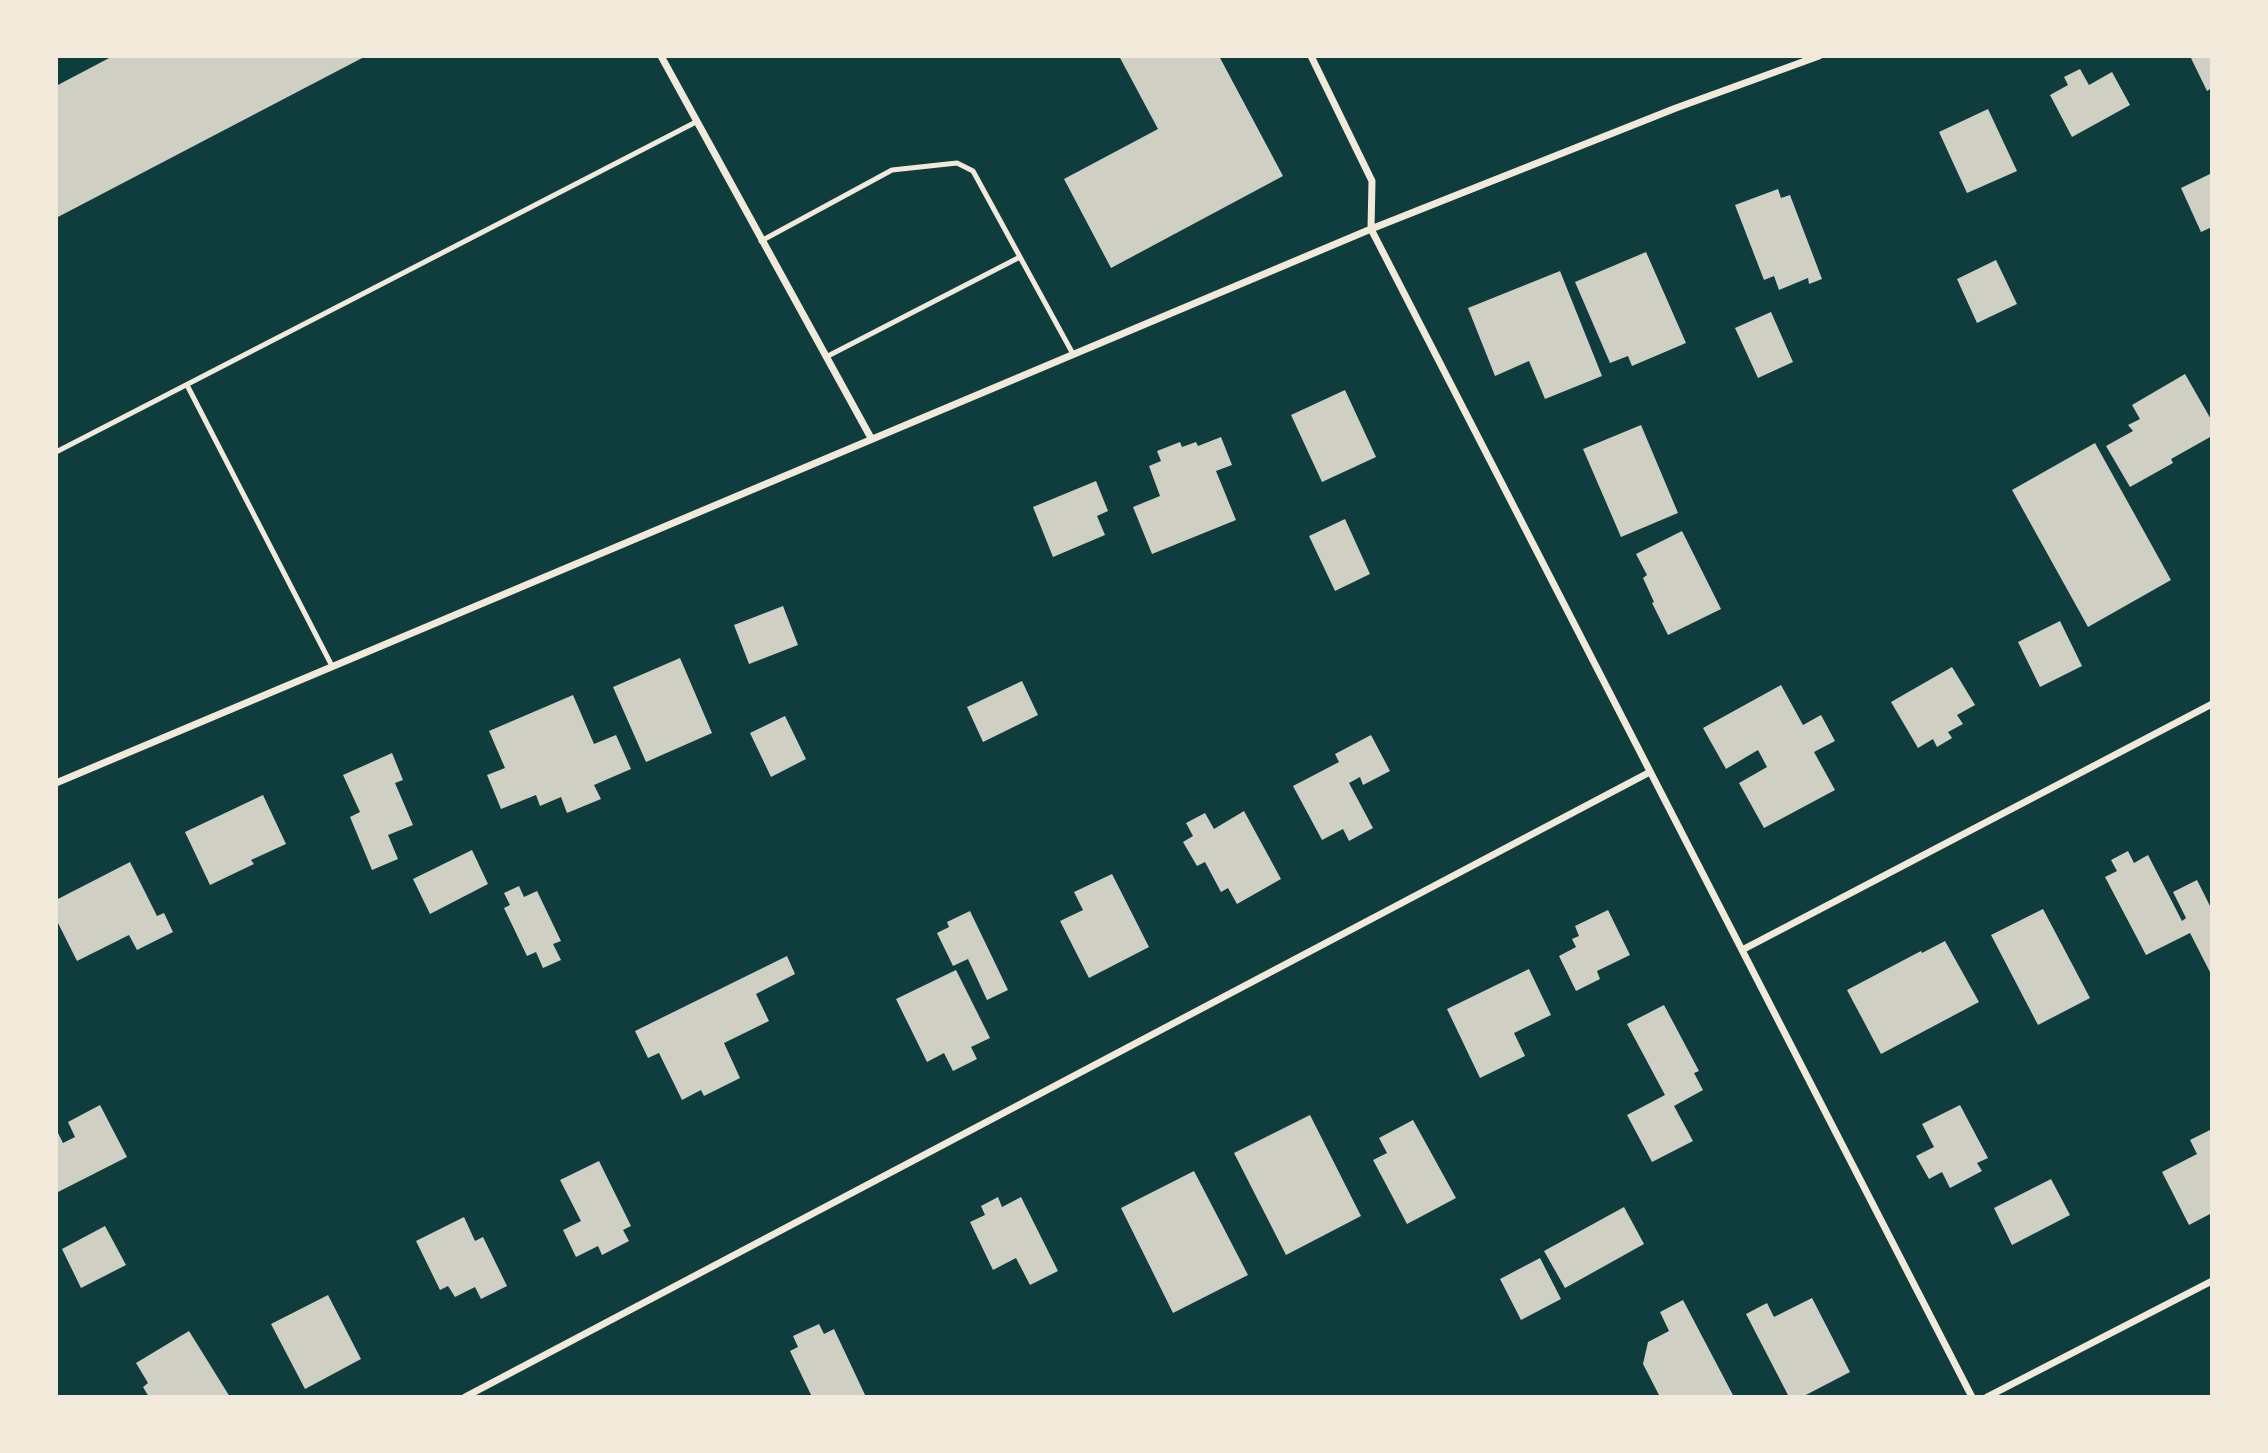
<!DOCTYPE html>
<html>
<head>
<meta charset="utf-8">
<style>
  body { margin:0 }
  #map { position:relative; width:2268px; height:1453px; overflow:hidden; background:#0f3d3e; font-family:Roboto,sans-serif }
  canvas { display:block }
  .frame { position:absolute; inset:0; border:58px solid #f1e9da; pointer-events:none }
</style>
</head>
<body>
<div id="map">
<canvas width="2268" height="1453"></canvas>
<div class="frame"></div>
</div>
<script>
const g = document.querySelector('canvas').getContext('2d');
g.lineJoin = 'round';
function fillPath(path, color) { g.fillStyle = color; g.fill(path, 'evenodd'); }
const toPath = rows => new Path2D(rows.map(r => 'M' + r).join(''));
function trace(path, color, width, dash) { g.strokeStyle = color; g.lineWidth = width; g.lineCap = dash ? 'butt' : 'round'; g.setLineDash(dash || []); g.stroke(path); }
fillPath(toPath([
  [113,56,366,56,56,218,56,86],
  [1119,56,1219,56,1283,176,1111,268,1064,179,1158,129],
  [2190,56,2212,56,2212,88,2207,91],
  [2080,69,2089,85,2112,72,2130,105,2072,137,2050,95,2068,85,2064,77],
  [1988,109,2017,171,1967,193,1939,132],
  [2212,173,2212,227,2201,232,2181,188],
  [1778,189,1781,198,1790,195,1822,279,1809,284,1808,278,1779,290,1774,276,1764,280,1735,205],
  [1646,252,1686,343,1632,366,1628,356,1610,363,1575,282],
  [1996,260,2017,304,1977,323,1957,279],
  [1560,271,1602,376,1545,399,1529,361,1495,376,1468,308],
  [1771,312,1793,362,1758,378,1735,328],
  [2185,374,2212,421,2212,436,2171,459,2173,463,2130,487,2106,446,2133,431,2128,425,2140,419,2132,405],
  [1345,390,1376,457,1322,482,1291,415],
  [1641,425,1678,513,1621,537,1583,449],
  [1221,437,1232,465,1216,471,1236,520,1152,554,1133,507,1160,496,1149,466,1161,461,1157,451,1180,442,1182,447,1196,442,1198,446],
  [2095,443,2171,580,2088,627,2012,490],
  [1096,481,1108,511,1097,516,1105,535,1053,557,1033,507],
  [1345,519,1370,574,1335,591,1309,536],
  [1682,531,1721,609,1668,635,1652,603,1654,602,1643,578,1647,575,1636,554],
  [783,606,798,645,749,664,734,625],
  [2060,621,2082,666,2040,687,2018,642],
  [680,658,712,733,646,762,613,687],
  [1952,667,1975,705,1957,715,1963,724,1948,732,1952,738,1937,747,1933,739,1918,748,1891,702],
  [1022,681,1038,715,983,742,967,707],
  [1781,685,1803,725,1821,715,1835,741,1814,752,1835,790,1764,828,1739,783,1767,767,1758,750,1726,769,1703,728],
  [573,695,594,744,616,735,631,769,594,785,601,799,567,813,561,797,540,806,536,795,501,809,487,775,505,768,489,731],
  [785,716,806,759,771,777,750,733],
  [1371,735,1390,771,1363,785,1360,777,1349,783,1373,828,1349,841,1343,829,1322,840,1293,786,1339,762,1335,754],
  [392,753,403,780,395,783,413,825,388,835,398,859,372,870,350,817,360,812,343,775],
  [263,795,286,844,251,860,254,864,210,885,185,832],
  [1244,811,1281,879,1237,904,1228,888,1221,892,1205,862,1197,866,1183,842,1193,836,1186,823,1205,813,1214,829],
  [472,850,488,884,430,914,413,879],
  [2128,851,2134,863,2148,855,2182,921,2186,918,2173,892,2197,880,2212,910,2212,976,2190,933,2146,955,2105,877,2117,871,2111,860],
  [130,862,157,916,164,913,173,932,137,950,129,935,77,961,56,919,56,900],
  [1112,874,1149,947,1089,978,1060,921,1083,910,1074,892],
  [519,886,524,897,537,891,561,941,553,944,561,960,543,968,536,952,527,956,504,908,510,905,504,893],
  [2043,909,2090,998,2038,1025,1991,935],
  [1608,910,1630,955,1597,971,1600,979,1576,991,1559,956,1576,947,1572,939,1579,936,1575,926],
  [970,911,1008,990,987,1000,968,959,953,966,937,933,949,927,947,922],
  [1945,941,1979,1002,1881,1054,1847,990,1921,951,1922,953],
  [787,956,795,974,756,994,769,1021,724,1043,740,1078,704,1096,701,1090,682,1100,659,1053,648,1058,635,1031],
  [1529,969,1551,1015,1514,1033,1525,1056,1480,1078,1447,1009],
  [956,970,990,1038,971,1047,977,1059,953,1071,944,1053,927,1062,896,999],
  [1664,1005,1699,1071,1694,1073,1703,1090,1674,1106,1693,1141,1652,1162,1627,1115,1665,1095,1627,1024],
  [100,1105,127,1157,56,1193,56,1129,63,1143,75,1137,68,1122],
  [1960,1105,1988,1158,1977,1163,1982,1171,1950,1188,1942,1172,1929,1179,1916,1156,1934,1147,1922,1124],
  [1310,1115,1361,1216,1286,1255,1234,1153],
  [1413,1120,1456,1198,1407,1224,1373,1160,1387,1153,1379,1138],
  [2212,1129,2212,1213,2189,1225,2162,1172,2197,1154,2190,1140],
  [599,1161,631,1226,623,1230,629,1241,602,1255,598,1246,576,1257,563,1230,581,1221,560,1180],
  [1194,1171,1248,1275,1173,1313,1121,1208],
  [2051,1179,2070,1215,2012,1245,1994,1208],
  [998,1197,1002,1207,1021,1197,1058,1271,1030,1285,1016,1258,993,1270,970,1222,985,1215,981,1206],
  [1624,1207,1644,1244,1565,1288,1544,1251],
  [464,1217,475,1241,483,1237,507,1286,481,1299,475,1287,455,1297,448,1286,440,1290,416,1241],
  [105,1226,126,1265,81,1288,62,1249],
  [1540,1258,1561,1299,1521,1320,1500,1279],
  [328,1295,361,1359,305,1389,271,1324],
  [1812,1298,1850,1372,1802,1397,1789,1397,1746,1314,1767,1303,1774,1317],
  [1683,1300,1734,1397,1660,1397,1643,1364,1648,1342,1669,1331,1660,1312],
  [819,1324,824,1334,834,1329,866,1397,812,1397,790,1351,798,1347,793,1336],
  [189,1331,230,1397,149,1397,143,1387,148,1383,136,1363]
]), '#cfcfc3');
trace(toPath([
  [761,241,892,170,957,163,973,171,1020,257],
  [826,357,1020,257,1073,354],
  [187,385,332,666],
  [56,452,696,122]
]), '#f1e9da', 5);
trace(toPath([
  [661,56,871,438],
  [1311,56,1372,181,1371,229,1972,1397],
  [56,783,1371,229,1676,108,1819,56],
  [1742,950,2212,704],
  [465,1397,1650,772],
  [1987,1397,2212,1281]
]), '#f1e9da', 7);
</script>
</body>
</html>
